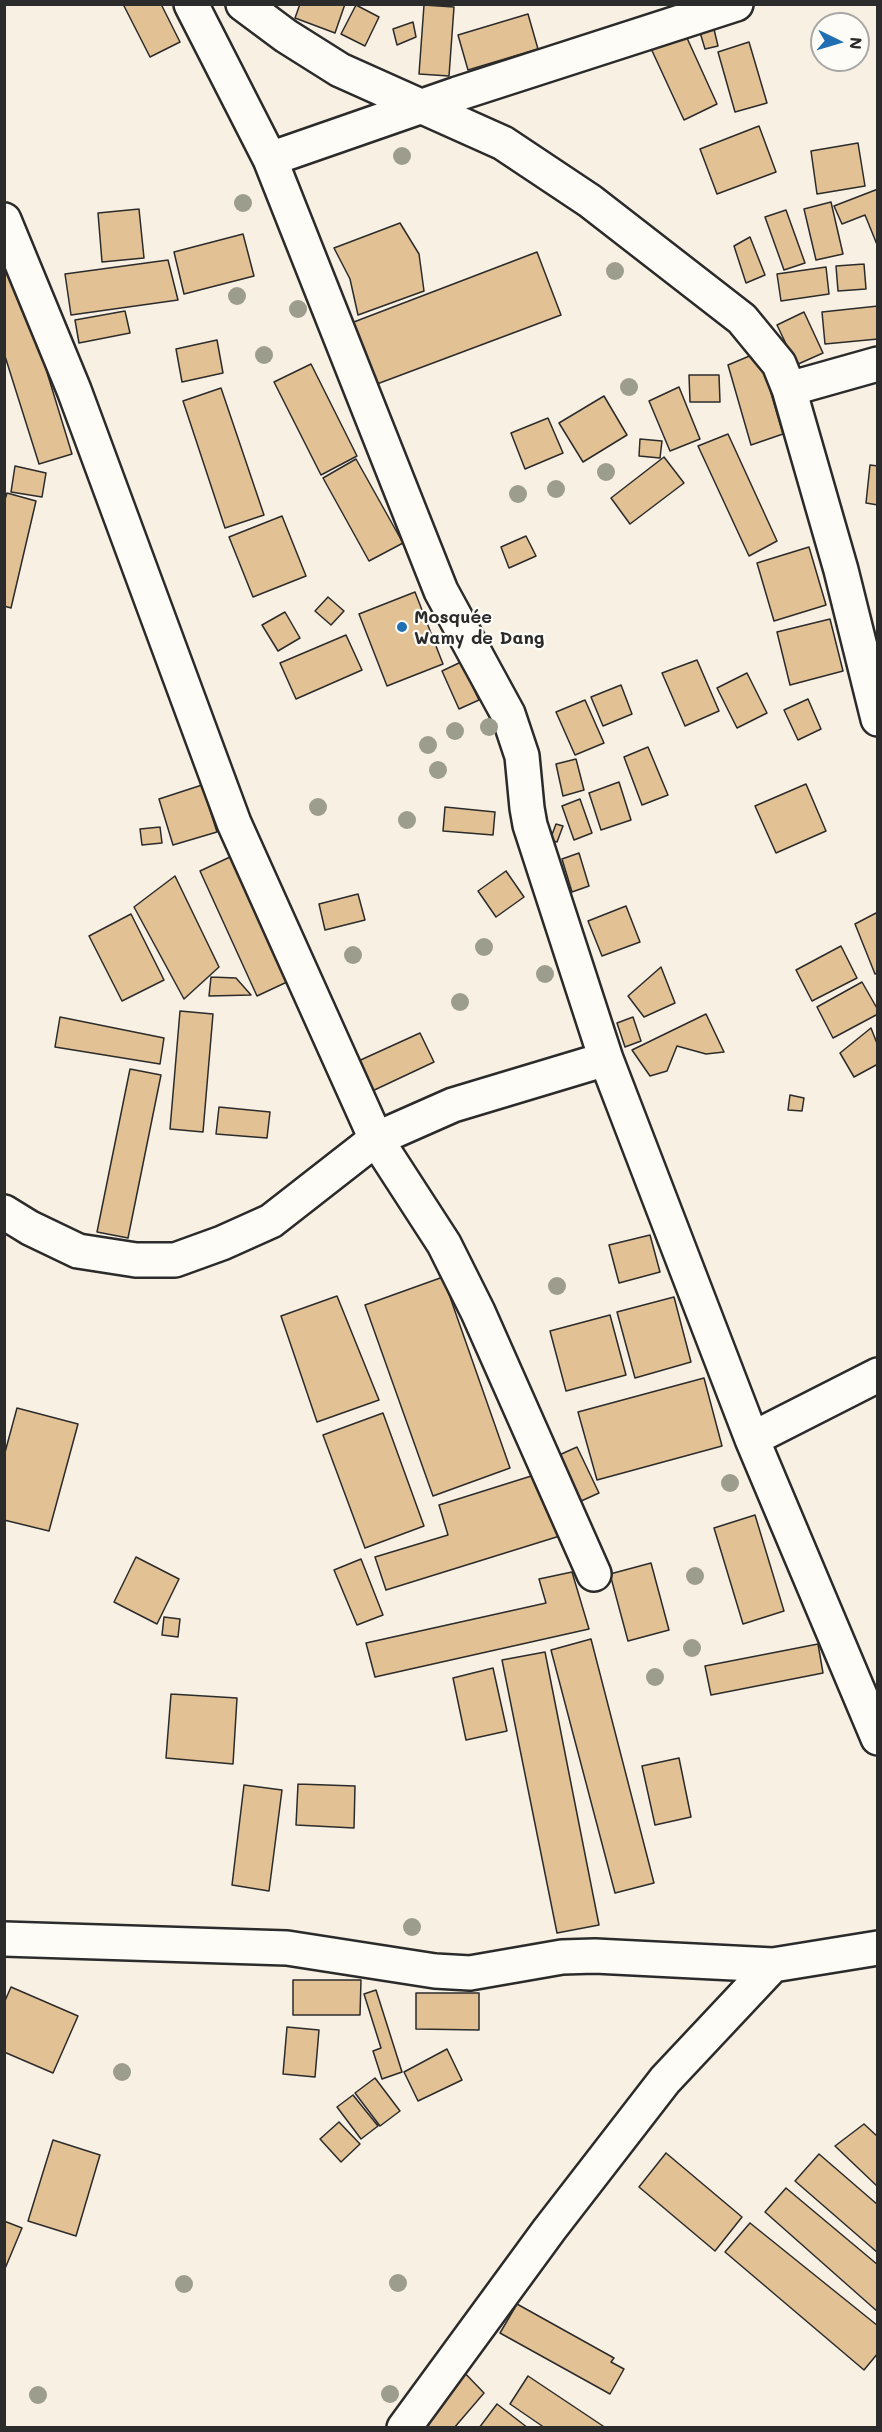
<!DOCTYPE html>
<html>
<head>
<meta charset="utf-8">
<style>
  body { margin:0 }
  #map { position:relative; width:882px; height:2432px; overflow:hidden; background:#f8f0e3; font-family:Mali,sans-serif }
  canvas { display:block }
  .frame { position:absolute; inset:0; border:6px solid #2b2b2b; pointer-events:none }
  .north { position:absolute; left:810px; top:12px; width:60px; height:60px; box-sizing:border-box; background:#fdfcf7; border:2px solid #a9a8a5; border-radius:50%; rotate:95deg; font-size:16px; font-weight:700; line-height:24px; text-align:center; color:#2b2b2b }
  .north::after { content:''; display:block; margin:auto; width:21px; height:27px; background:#1f6fb2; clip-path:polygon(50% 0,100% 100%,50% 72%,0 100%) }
</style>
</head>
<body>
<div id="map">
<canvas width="882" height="2432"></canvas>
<div class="frame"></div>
<div class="north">N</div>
</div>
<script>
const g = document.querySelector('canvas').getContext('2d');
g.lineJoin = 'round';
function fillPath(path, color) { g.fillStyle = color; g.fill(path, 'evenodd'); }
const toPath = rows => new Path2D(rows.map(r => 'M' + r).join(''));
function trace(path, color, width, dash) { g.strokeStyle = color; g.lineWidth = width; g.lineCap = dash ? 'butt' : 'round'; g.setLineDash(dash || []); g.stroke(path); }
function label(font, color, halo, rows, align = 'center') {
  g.font = font + ' Mali,sans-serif'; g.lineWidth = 4.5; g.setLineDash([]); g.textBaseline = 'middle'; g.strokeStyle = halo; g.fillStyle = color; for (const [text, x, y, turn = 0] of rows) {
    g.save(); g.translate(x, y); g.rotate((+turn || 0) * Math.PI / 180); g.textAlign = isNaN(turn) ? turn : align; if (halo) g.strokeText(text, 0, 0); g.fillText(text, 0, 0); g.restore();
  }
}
const building = toPath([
  [123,4,161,4,180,42,150,57,123,4],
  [300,4,345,4,335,33,295,18,300,4],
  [356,5,379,17,365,46,341,34,356,5],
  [424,5,454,7,449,76,419,74,424,5],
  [528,14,538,49,468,70,458,35,528,14],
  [413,22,416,37,397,45,393,29,413,22],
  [713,25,718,46,705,49,699,29,713,25],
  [682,27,717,104,684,120,648,42,682,27],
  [749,42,767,103,735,112,718,52,749,42],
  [759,126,776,172,717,194,700,149,759,126],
  [858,143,865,186,817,194,811,151,858,143],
  [878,189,878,247,865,215,842,224,834,206,878,189],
  [831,202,843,254,816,260,804,209,831,202],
  [139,209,144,258,102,262,98,213,139,209],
  [786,210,805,263,784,270,765,217,786,210],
  [400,223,419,254,424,291,358,315,350,279,334,248,400,223],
  [243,234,254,276,184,294,174,252,243,234],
  [750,237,765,275,746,283,734,246,750,237],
  [537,252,561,315,369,387,346,325,537,252],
  [168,260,178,300,71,315,65,274,168,260],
  [864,264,866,289,838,291,836,266,864,264],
  [826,267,829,294,781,301,777,274,826,267],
  [16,271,72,454,39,464,4,353,4,275,16,271],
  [878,306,878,339,825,344,822,312,878,306],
  [125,311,130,333,79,343,75,320,125,311],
  [804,312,823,353,796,365,777,325,804,312],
  [217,340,223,373,182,382,176,349,217,340],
  [759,352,783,434,751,445,728,365,759,352],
  [311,364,357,456,321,475,274,382,311,364],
  [689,375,719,375,720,402,690,402,689,375],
  [679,387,700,439,670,451,649,401,679,387],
  [221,388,264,515,225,528,183,401,221,388],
  [604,396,627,435,583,462,559,423,604,396],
  [548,418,563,453,525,469,511,433,548,418],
  [728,434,777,541,749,556,698,446,728,434],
  [640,439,662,441,660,458,639,456,640,439],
  [664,457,684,483,630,524,611,498,664,457],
  [356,459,403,543,369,561,323,478,356,459],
  [870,465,878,466,878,505,866,503,870,465],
  [15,466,46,473,42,497,11,492,15,466],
  [7,493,36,501,11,608,4,606,4,503,7,493],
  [282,516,306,576,253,597,229,537,282,516],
  [526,536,536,556,509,568,501,547,526,536],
  [809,547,826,605,774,621,757,563,809,547],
  [415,592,443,664,387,686,359,614,415,592],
  [328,597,344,611,331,625,315,611,328,597],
  [285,612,300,638,278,651,262,625,285,612],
  [830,619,843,671,790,685,777,632,830,619],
  [346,635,362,670,296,699,280,663,346,635],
  [697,660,719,711,685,726,662,673,697,660],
  [461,662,479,700,459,709,442,671,461,662],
  [747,673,767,713,737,728,717,688,747,673],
  [621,685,632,714,603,726,591,697,621,685],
  [808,699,821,729,798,740,784,710,808,699],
  [585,700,604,743,575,755,556,712,585,700],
  [648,747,668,795,642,805,624,757,648,747],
  [576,759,584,790,563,796,556,764,576,759],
  [619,782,631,820,601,830,589,793,619,782],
  [806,784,826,831,776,853,755,806,806,784],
  [202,785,217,832,173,845,159,799,202,785],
  [580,799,592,833,574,840,562,806,580,799],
  [445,807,495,812,493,835,443,831,445,807],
  [556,824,563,826,557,842,550,840,556,824],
  [160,827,162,843,142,845,140,829,160,827],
  [579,853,589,886,572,892,562,859,579,853],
  [230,857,287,982,257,996,200,871,230,857],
  [506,871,524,897,496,917,478,891,506,871],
  [175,876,219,967,184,999,134,907,175,876],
  [358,894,365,920,325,930,319,904,358,894],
  [626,906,640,942,602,956,588,921,626,906],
  [878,912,878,973,875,974,855,924,878,912],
  [131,914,164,980,122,1001,89,936,131,914],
  [841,946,857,978,812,1001,796,970,841,946],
  [661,967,675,1003,644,1017,628,996,661,967],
  [211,977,236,978,251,995,209,996,211,977],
  [862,982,878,1010,878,1014,833,1038,817,1007,862,982],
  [180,1011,213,1014,203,1132,170,1129,180,1011],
  [706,1014,724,1052,706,1054,677,1046,667,1071,650,1076,632,1050,706,1014],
  [60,1017,164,1038,160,1064,55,1047,60,1017],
  [633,1017,641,1041,625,1047,617,1023,633,1017],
  [871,1028,878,1046,878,1064,854,1077,840,1053,871,1028],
  [420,1033,434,1062,368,1093,354,1063,420,1033],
  [130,1069,161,1075,128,1238,97,1232,130,1069],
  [790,1095,804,1098,802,1111,788,1110,790,1095],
  [219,1107,270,1112,267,1138,216,1134,219,1107],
  [650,1235,660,1272,619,1283,609,1245,650,1235],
  [443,1277,510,1468,433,1496,365,1305,443,1277],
  [337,1296,379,1400,317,1422,281,1316,337,1296],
  [674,1297,691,1362,635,1378,617,1312,674,1297],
  [610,1315,626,1375,566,1391,550,1331,610,1315],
  [704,1378,722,1446,597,1480,578,1412,704,1378],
  [17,1408,78,1424,49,1531,4,1520,4,1456,17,1408],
  [383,1413,424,1526,365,1548,323,1435,383,1413],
  [577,1447,599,1493,579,1502,557,1456,577,1447],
  [544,1472,563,1535,386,1590,375,1557,448,1535,439,1505,544,1472],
  [755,1515,784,1611,743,1624,714,1528,755,1515],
  [136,1557,179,1579,157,1624,114,1602,136,1557],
  [361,1559,383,1615,357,1625,334,1570,361,1559],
  [651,1563,669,1630,628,1641,610,1574,651,1563],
  [572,1572,589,1629,375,1677,366,1643,546,1603,539,1579,572,1572],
  [164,1617,180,1619,178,1637,162,1635,164,1617],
  [591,1639,654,1883,615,1893,551,1650,591,1639],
  [818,1644,823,1673,711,1695,705,1666,818,1644],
  [545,1652,599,1925,557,1933,502,1660,545,1652],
  [493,1668,507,1731,466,1740,453,1678,493,1668],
  [171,1694,237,1698,233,1764,166,1758,171,1694],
  [679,1758,691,1817,655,1825,642,1766,679,1758],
  [298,1784,355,1786,354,1828,296,1825,298,1784],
  [244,1785,282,1790,269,1891,232,1885,244,1785],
  [293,1980,361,1980,360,2015,293,2015,293,1980],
  [11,1987,78,2016,53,2073,4,2052,4,2003,11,1987],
  [376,1990,402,2072,382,2079,373,2051,381,2048,364,1994,376,1990],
  [416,1993,479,1993,479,2030,416,2029,416,1993],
  [287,2027,319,2030,315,2077,283,2074,287,2027],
  [447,2049,462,2080,418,2101,404,2072,447,2049],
  [375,2078,400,2111,380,2126,355,2093,375,2078],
  [353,2095,378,2126,361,2139,337,2107,353,2095],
  [339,2122,360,2144,341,2162,320,2139,339,2122],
  [864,2124,878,2137,878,2187,835,2146,864,2124],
  [53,2140,100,2155,76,2236,28,2221,53,2140],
  [666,2153,742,2217,715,2251,639,2187,666,2153],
  [819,2154,878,2205,878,2253,795,2181,819,2154],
  [786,2188,878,2265,878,2312,765,2212,786,2188],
  [4,2221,22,2228,4,2271,4,2221],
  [750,2223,878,2326,878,2353,864,2370,725,2252,750,2223],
  [517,2304,614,2358,611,2362,624,2369,610,2394,500,2333,517,2304],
  [459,2367,484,2393,454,2428,414,2428,459,2367],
  [528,2376,606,2428,545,2428,510,2404,528,2376],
  [497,2404,528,2428,479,2428,497,2404]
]);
fillPath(building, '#e2c194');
trace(building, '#2b2b2b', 1.5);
const street = toPath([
  [191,4,270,159,441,591,508,714,522,756,527,808,530,825,606,1059,752,1439,878,1738],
  [243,4,286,36,340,70,503,143,590,201,742,319,779,364,789,389,841,570,878,719],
  [270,159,457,94,736,4],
  [4,220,74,390,234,823,376,1139,444,1244,478,1312,594,1574],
  [789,389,878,364],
  [4,1212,30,1228,78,1251,136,1260,175,1260,222,1243,271,1221,376,1139,453,1105,606,1059],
  [752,1439,878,1375],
  [4,1939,287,1948,435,1971,470,1973,562,1957,595,1956,773,1965,878,1948],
  [404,2428,549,2230,665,2080,773,1965]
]);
trace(street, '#2b2b2b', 38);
trace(street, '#fdfcf7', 33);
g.fillStyle = '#9d9d8d';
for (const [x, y] of [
  [402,156],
  [243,203],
  [615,271],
  [237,296],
  [298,309],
  [264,355],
  [629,387],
  [606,472],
  [556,489],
  [518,494],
  [489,727],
  [455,731],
  [428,745],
  [438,770],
  [318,807],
  [407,820],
  [484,947],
  [353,955],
  [545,974],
  [460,1002],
  [557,1286],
  [730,1483],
  [695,1576],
  [692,1648],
  [655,1677],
  [412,1927],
  [122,2072],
  [398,2283],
  [184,2284],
  [390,2394],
  [38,2395]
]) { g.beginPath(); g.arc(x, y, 9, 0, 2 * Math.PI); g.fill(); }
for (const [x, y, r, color] of [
  [402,627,6,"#1f6fb2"]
]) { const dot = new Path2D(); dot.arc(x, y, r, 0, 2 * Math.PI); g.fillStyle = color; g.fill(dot); trace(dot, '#fdfcf7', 2); }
label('bold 18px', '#2b2b2b', '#fdfcf7', [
  ["Mosquée",414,617],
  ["Wamy de Dang",414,638]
], 'left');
</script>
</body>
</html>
